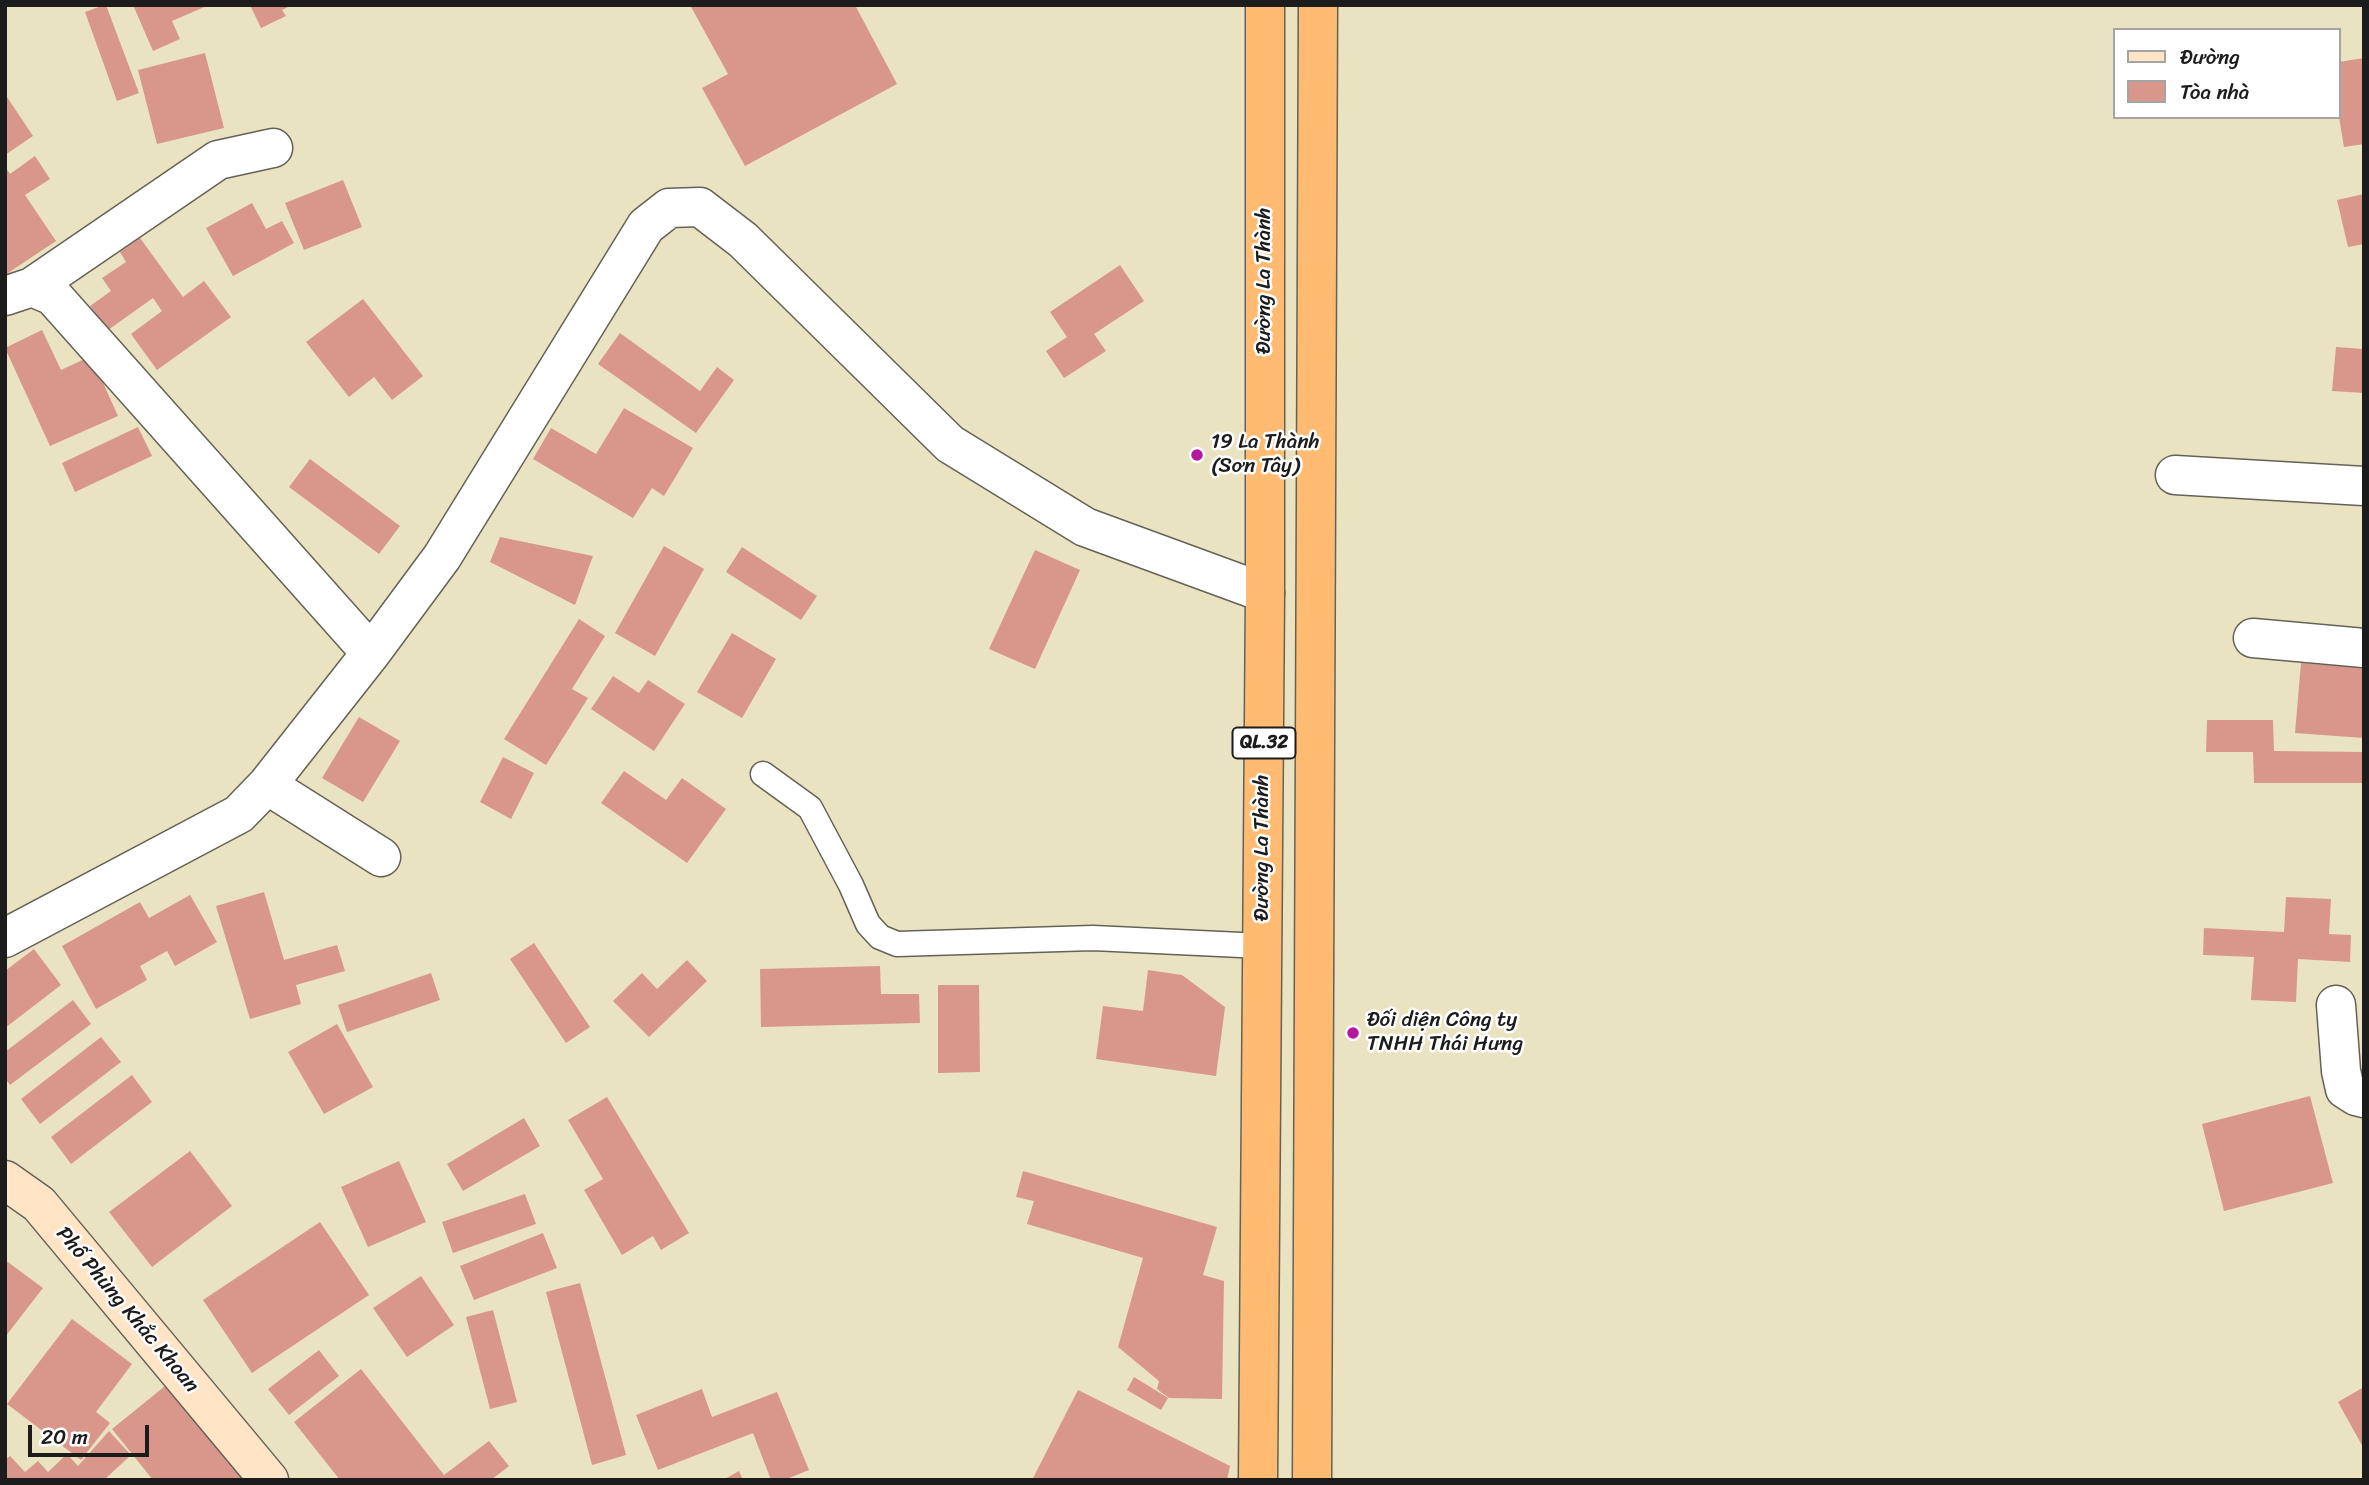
<!DOCTYPE html>
<html>
<head>
<meta charset="utf-8">
<style>
  body { margin:0 }
  #map { position:relative; width:2369px; height:1485px; overflow:hidden; background:#e9e3c2; font-family:Sriracha,sans-serif }
  canvas { display:block }
  .frame { position:absolute; inset:0; border:7px solid #1c1c1c; pointer-events:none }
  .legend { position:absolute; left:2113px; top:28px; width:228px; height:91px; box-sizing:border-box; background:#fff; border:2px solid #a4a4a4; margin:0; padding:9px 12px; list-style:none; font-size:21px; color:#1c1c1c }
  .legend li { display:flex; align-items:center; gap:14px; height:35px }
  .legend b { width:35px; border:2px solid #a4a4a4 }
  .scale { position:absolute; left:28px; top:1425px; width:121px; height:32px; box-sizing:border-box; border:4px solid #1c1c1c; border-top:0; padding-left:9px; font-size:21px; line-height:24px; white-space:nowrap; color:#1c1c1c; -webkit-text-stroke:5px #fff; paint-order:stroke }
</style>
</head>
<body>
<div id="map">
<canvas width="2369" height="1485"></canvas>
<div class="frame"></div>
<ul class="legend">
<li><b style="height:9px;background:#ffe4c6"></b>Đường</li>
<li><b style="height:19px;background:#d9978b"></b>Tòa nhà</li>
</ul>
<div class="scale">20 m</div>
</div>
<script>
const g = document.querySelector('canvas').getContext('2d');
g.lineJoin = 'round';
function fillPath(path, color) { g.fillStyle = color; g.fill(path, 'evenodd'); }
const toPath = rows => new Path2D(rows.map(r => 'M' + r).join(''));
function trace(path, color, width, dash) { g.strokeStyle = color; g.lineWidth = width; g.lineCap = dash ? 'butt' : 'round'; g.setLineDash(dash || []); g.stroke(path); }
function label(font, color, halo, rows, align = 'center') {
  g.font = font + ' Sriracha,sans-serif'; g.lineWidth = 5; g.setLineDash([]); g.textBaseline = 'middle'; g.strokeStyle = halo; g.fillStyle = color; for (const [text, x, y, turn = 0] of rows) {
    g.save(); g.translate(x, y); g.rotate((+turn || 0) * Math.PI / 180); g.textAlign = isNaN(turn) ? turn : align; if (halo) g.strokeText(text, 0, 0); g.fillText(text, 0, 0); g.restore();
  }
}
fillPath(toPath([
  [104,5,106,5,139,93,117,101,85,12],
  [133,5,209,5,172,21,180,39,153,51],
  [250,5,292,5,282,10,286,16,261,28],
  [690,5,855,5,897,84,745,166,702,88,728,74],
  [205,53,224,128,157,144,138,70],
  [2364,58,2364,144,2344,147,2339,117,2339,62],
  [5,94,33,136,5,155],
  [35,156,50,179,25,195,56,241,5,275,5,167,10,174],
  [343,180,362,227,304,250,285,203],
  [2364,194,2364,244,2348,247,2337,200],
  [252,203,266,229,282,221,294,243,233,276,206,228],
  [140,238,183,297,204,281,231,317,157,370,131,334,162,311,153,298,108,330,90,306,111,291,102,278,126,262,120,252],
  [1120,265,1144,301,1094,334,1106,351,1064,378,1046,351,1067,337,1050,312],
  [363,299,423,376,392,400,374,377,349,397,306,342],
  [42,330,61,370,91,356,118,416,50,446,5,348],
  [620,333,700,391,717,367,734,380,696,433,598,364],
  [2336,347,2364,349,2364,393,2332,391],
  [624,408,693,448,664,496,652,488,633,518,533,459,551,428,596,454],
  [138,427,152,456,75,492,62,463],
  [310,459,400,526,379,554,289,487],
  [500,537,593,556,575,605,490,562],
  [664,546,704,569,655,656,615,633],
  [742,547,817,596,801,620,726,572],
  [1035,550,1080,570,1035,669,989,649],
  [579,619,605,636,572,689,588,698,546,765,504,739],
  [732,633,776,659,742,718,697,692],
  [2301,663,2364,668,2364,738,2295,733],
  [613,676,639,693,648,680,685,704,654,751,591,709],
  [359,717,400,741,363,802,322,778],
  [2207,720,2273,720,2274,751,2364,752,2364,783,2254,783,2253,752,2206,752],
  [503,757,534,773,511,819,480,802],
  [624,771,666,800,682,778,726,809,687,863,601,803],
  [264,892,284,960,337,945,345,971,296,985,301,1004,250,1019,216,906],
  [190,895,217,942,175,966,167,951,140,966,147,980,96,1009,62,946,140,902,149,918],
  [2286,897,2331,899,2329,934,2351,935,2350,962,2298,959,2296,1002,2251,1000,2254,957,2203,955,2204,928,2284,932],
  [534,943,590,1027,566,1043,510,959],
  [34,949,61,985,5,1028,5,971],
  [687,960,707,981,649,1037,613,1001,642,973,657,989],
  [880,966,881,994,919,994,920,1023,761,1027,760,969],
  [1148,970,1182,975,1225,1007,1216,1076,1096,1059,1103,1006,1143,1011],
  [431,973,440,1000,347,1032,338,1005],
  [938,985,979,985,980,1072,938,1073],
  [73,1000,91,1024,10,1085,5,1078,5,1052],
  [337,1024,373,1087,324,1114,288,1052],
  [101,1037,121,1062,40,1124,21,1099],
  [132,1075,152,1102,71,1164,51,1137],
  [2310,1096,2333,1183,2224,1211,2202,1124],
  [607,1097,689,1233,661,1250,653,1236,622,1255,584,1190,603,1179,568,1120],
  [524,1118,540,1146,463,1191,447,1164],
  [190,1151,232,1206,152,1267,109,1212],
  [399,1161,426,1222,368,1247,341,1187],
  [1023,1171,1217,1227,1203,1275,1224,1281,1222,1399,1169,1398,1157,1389,1159,1381,1118,1347,1143,1258,1027,1224,1034,1201,1016,1197],
  [525,1194,536,1224,453,1253,442,1222],
  [320,1222,369,1295,252,1373,203,1300],
  [543,1233,557,1268,474,1300,460,1266],
  [5,1260,43,1288,5,1337],
  [421,1276,454,1325,407,1357,373,1308],
  [580,1283,626,1455,592,1465,546,1292],
  [493,1310,517,1402,490,1409,466,1317],
  [72,1319,132,1364,96,1412,110,1423,81,1460,7,1404],
  [319,1350,339,1376,289,1415,268,1389],
  [361,1369,444,1475,489,1441,509,1466,491,1480,340,1480,294,1422],
  [1134,1377,1168,1398,1161,1410,1127,1390],
  [170,1382,249,1480,153,1480,112,1429],
  [2364,1387,2364,1449,2338,1402],
  [702,1389,712,1417,777,1392,809,1470,784,1480,771,1480,753,1433,658,1470,636,1415],
  [1078,1390,1230,1466,1227,1480,1032,1480],
  [109,1431,131,1455,104,1480,5,1480,5,1460,10,1456,25,1472,38,1461,48,1472,67,1454,78,1466],
  [739,1471,743,1480,723,1480]
]), '#d9978b');
const service = toPath([
  [763,774,810,808,851,885,868,924,880,937,897,944,1093,938,1262,946]
]);
const minor = toPath([
  [32,287,218,160,273,148],
  [5,296,32,287,53,296,371,653],
  [2175,475,2364,486],
  [2253,638,2364,648],
  [267,785,381,857],
  [5,938,239,814,267,785,371,653,442,557,646,226,669,208,700,207,743,240,950,444,1085,527,1265,593],
  [2336,1005,2341,1071,2345,1089,2356,1096,2364,1098]
]);
const secondary = toPath([
  [5,1180,39,1204,269,1480]
]);
const trunk = toPath([
  [1258,1480,1265,593,1265,5],
  [1312,1480,1318,5]
]);
trace(service, '#646256', 27);
trace(minor, '#646256', 41);
trace(secondary, '#646256', 41);
trace(trunk, '#646256', 41);
trace(service, '#fff', 24);
trace(minor, '#fff', 38);
trace(secondary, '#ffe4c6', 38);
trace(trunk, '#ffbb71', 38);
for (const [x, y, r, color] of [
  [1197,455,7,"#b5179e"],
  [1353,1033,7,"#b5179e"]
]) { const dot = new Path2D(); dot.arc(x, y, r, 0, 2 * Math.PI); g.fillStyle = color; g.fill(dot); trace(dot, '#fff', 2.5); }
for (const [x, y, w] of [
  [1264,743,63]
]) { const box = new Path2D(); box.roundRect(x - w / 2, y - 15.5, w, 31, 5); g.fillStyle = '#fff'; g.fill(box); trace(box, '#1c1c1c', 2); }
label('bold 19px', '#1c1c1c', null, [
  ["QL.32",1264,743]
]);
label('21px', '#1c1c1c', '#fff', [
  ["Đường La Thành",1265,281,-90],
  ["Đường La Thành",1263,848,-90],
  ["Phố Phùng Khắc Khoan",127,1310,50]
]);
label('21px', '#1c1c1c', '#fff', [
  ["19 La Thành",1211,443],
  ["(Sơn Tây)",1211,467],
  ["Đối diện Công ty",1367,1021],
  ["TNHH Thái Hưng",1367,1045]
], 'left');
</script>
</body>
</html>
